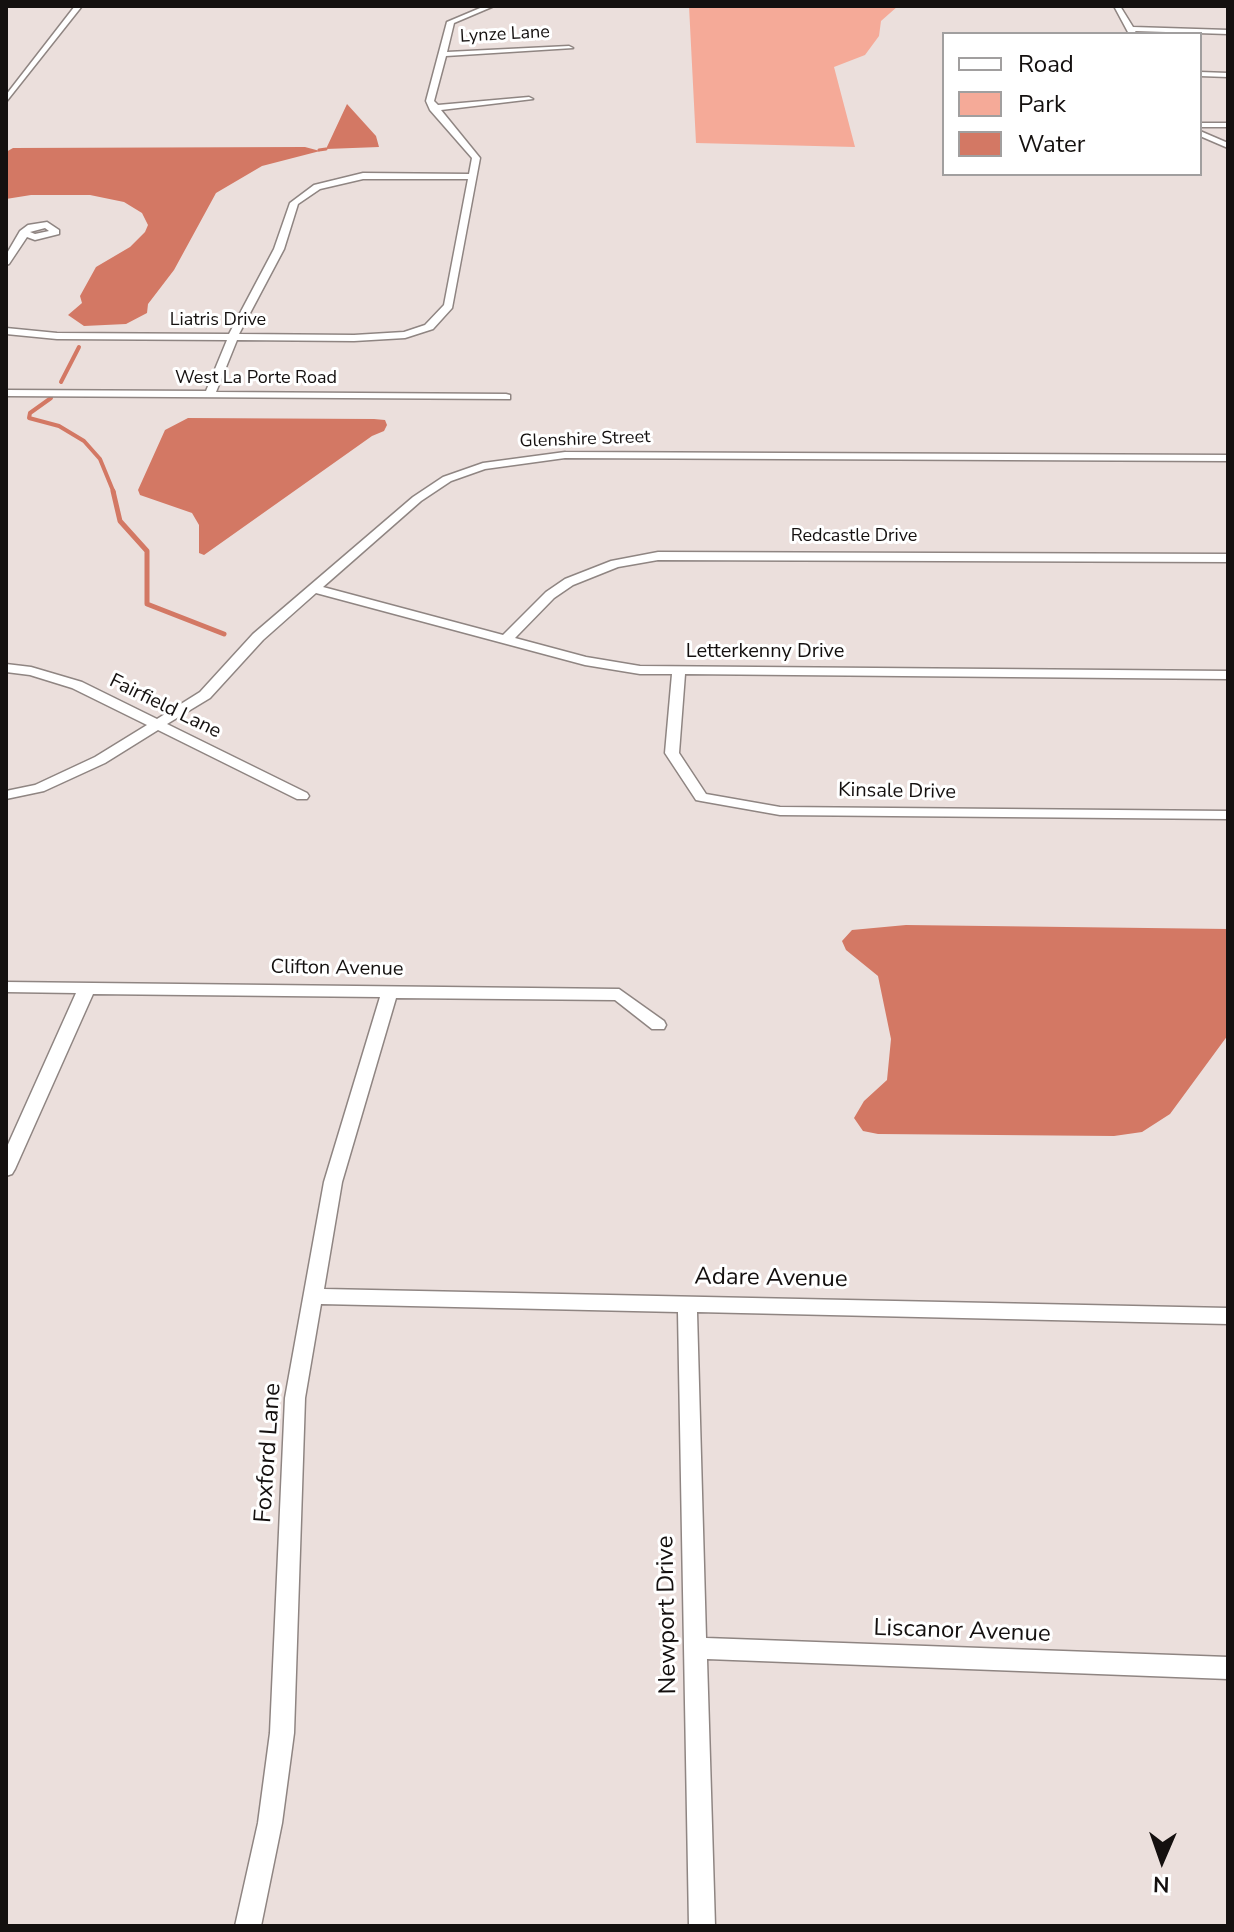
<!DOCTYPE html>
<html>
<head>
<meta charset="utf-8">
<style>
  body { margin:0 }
  #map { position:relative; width:1234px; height:1932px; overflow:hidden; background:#ebdfdc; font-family:"Nunito Sans",sans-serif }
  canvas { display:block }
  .frame { position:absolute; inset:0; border:8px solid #14100f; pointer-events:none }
  .legend { position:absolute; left:942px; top:32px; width:260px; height:144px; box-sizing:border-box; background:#fff; border:2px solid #a19f9f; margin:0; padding:10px 14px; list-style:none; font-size:24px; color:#14100f }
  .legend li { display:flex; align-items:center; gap:16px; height:40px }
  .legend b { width:40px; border:2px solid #a19f9f }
  .north { position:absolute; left:1122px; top:1820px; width:80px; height:80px; -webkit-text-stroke:6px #fff; paint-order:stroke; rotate:182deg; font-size:22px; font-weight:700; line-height:32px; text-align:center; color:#14100f }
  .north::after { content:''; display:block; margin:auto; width:28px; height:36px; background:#14100f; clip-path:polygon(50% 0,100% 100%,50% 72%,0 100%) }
</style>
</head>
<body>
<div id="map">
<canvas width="1234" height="1932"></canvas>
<div class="frame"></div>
<ul class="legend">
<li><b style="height:10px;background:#fff"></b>Road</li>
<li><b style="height:22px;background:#f5aa98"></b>Park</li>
<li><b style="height:22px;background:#d37864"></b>Water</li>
</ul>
<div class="north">N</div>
</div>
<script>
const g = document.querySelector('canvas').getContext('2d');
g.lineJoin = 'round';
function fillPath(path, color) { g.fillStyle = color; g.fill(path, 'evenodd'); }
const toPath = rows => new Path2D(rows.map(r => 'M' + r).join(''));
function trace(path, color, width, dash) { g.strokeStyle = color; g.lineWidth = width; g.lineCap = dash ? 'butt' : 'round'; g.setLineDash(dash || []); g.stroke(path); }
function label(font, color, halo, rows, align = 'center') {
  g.font = font + ' "Nunito Sans",sans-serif'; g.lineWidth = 6; g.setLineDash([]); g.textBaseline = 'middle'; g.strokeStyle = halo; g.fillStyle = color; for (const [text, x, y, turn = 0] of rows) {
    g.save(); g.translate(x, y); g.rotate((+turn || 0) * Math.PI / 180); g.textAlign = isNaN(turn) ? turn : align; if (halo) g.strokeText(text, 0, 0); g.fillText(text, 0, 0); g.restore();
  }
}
fillPath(toPath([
  [689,6,898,6,881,21,879,36,865,55,834,67,855,147,696,143]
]), '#f5aa98');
fillPath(toPath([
  [347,104,376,136,379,147,326,149],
  [305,147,320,151,262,166,216,193,174,270,148,304,147,313,126,324,84,326,68,315,82,303,80,296,96,267,130,247,145,232,148,225,142,213,124,202,90,195,31,195,6,199,6,152,13,148],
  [188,418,374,419,385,420,387,425,384,431,372,436,204,555,199,553,199,525,192,513,140,495,138,490,165,430],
  [906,925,1228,929,1228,1035,1170,1114,1142,1132,1114,1136,878,1134,863,1131,854,1118,864,1101,887,1080,891,1039,878,976,846,950,842,941,852,930]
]), '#d37864');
trace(toPath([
  [319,150,326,149]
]), '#d37864', 3);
trace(toPath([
  [61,382,79,347],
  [51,398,30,413,29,418,59,426,84,441,100,459,114,493]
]), '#d37864', 4);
trace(toPath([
  [113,491,120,521,147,551,147,604,224,634]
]), '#d37864', 5);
const minor = toPath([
  [75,6,82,6,6,102,6,95,75,6],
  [485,6,494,6,454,23,447,52,569,46,573,48,446,56,434,101,438,105,529,97,533,99,441,110,480,158,452,308,433,329,405,338,354,341,237,340,216,392,506,394,510,395,510,399,6,396,6,390,206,391,227,340,57,339,6,334,6,328,57,333,229,334,274,249,290,203,314,185,363,173,469,174,472,158,430,110,426,101,447,22,485,6],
  [363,179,468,179,444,305,425,325,404,332,354,335,239,334,284,249,298,204,320,189,363,179],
  [1114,6,1120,6,1133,27,1228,30,1228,34,1135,31,1137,34,1129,34,1114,6],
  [1200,72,1228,73,1228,77,1200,76,1200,72],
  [1200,123,1228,123,1228,127,1200,127,1200,123],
  [1200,131,1228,143,1228,148,1200,136,1200,131],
  [47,222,59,230,59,234,35,240,27,237,9,264,6,265,6,255,20,231,28,225,47,222],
  [45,228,49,231,35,234,30,232,45,228],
  [565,452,1228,455,1228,461,565,458,485,469,451,481,421,501,323,587,503,635,546,592,565,579,611,561,658,552,1228,554,1228,562,658,560,618,567,573,585,554,598,515,638,586,657,640,666,1228,671,1228,679,685,674,679,753,706,794,780,807,1228,811,1228,819,780,815,701,801,696,800,665,753,672,674,640,674,585,665,316,593,263,640,210,698,167,724,307,793,309,796,307,799,297,799,158,730,105,763,44,791,6,799,6,791,35,785,95,757,147,725,72,688,30,675,6,672,6,664,31,667,82,682,157,719,200,692,253,634,413,497,443,477,483,463,565,452],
  [6,982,619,989,664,1021,666,1025,664,1029,652,1029,615,1000,396,998,342,1182,324,1289,1228,1308,1228,1324,697,1312,706,1638,1228,1657,1228,1679,707,1659,715,1926,689,1926,678,1312,321,1304,305,1398,294,1733,282,1823,261,1926,235,1926,258,1823,270,1733,285,1398,324,1182,380,997,93,994,15,1169,12,1174,6,1176,6,1149,76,993,6,992,6,982]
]);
trace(minor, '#8f8582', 3);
fillPath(minor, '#fff');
label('18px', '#14100f', '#fff', [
  ["Lynze Lane",505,35,-3],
  ["Liatris Drive",218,321],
  ["West La Porte Road",256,379],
  ["Glenshire Street",585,440,-2],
  ["Redcastle Drive",854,537]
]);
label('20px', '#14100f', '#fff', [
  ["Letterkenny Drive",765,652],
  ["Fairfield Lane",165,707,26],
  ["Kinsale Drive",897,792,1],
  ["Clifton Avenue",337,969,1]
]);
label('24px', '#14100f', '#fff', [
  ["Adare Avenue",771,1279,1],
  ["Foxford Lane",269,1453,-86],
  ["Newport Drive",668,1615,-91],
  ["Liscanor Avenue",962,1632,2]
]);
</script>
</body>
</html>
